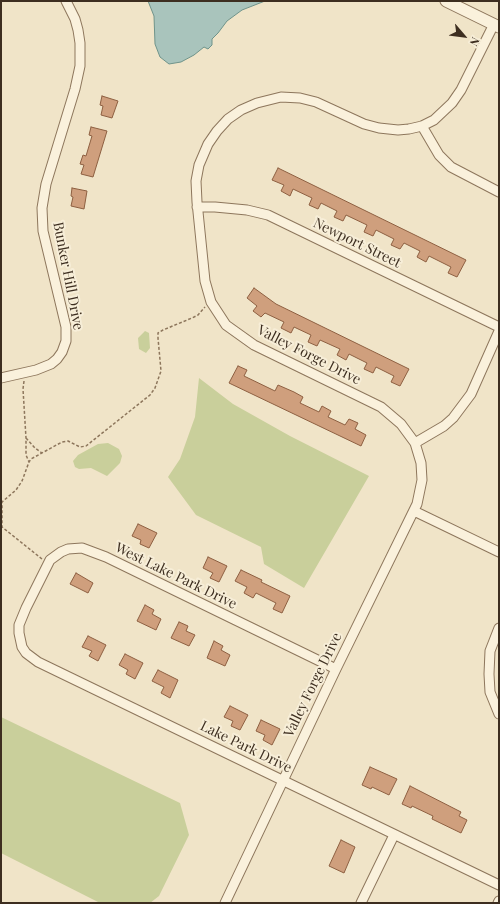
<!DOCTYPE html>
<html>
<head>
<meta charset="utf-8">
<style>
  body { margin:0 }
  #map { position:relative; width:500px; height:904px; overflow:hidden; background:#f0e4c8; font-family:"Playfair Display",serif }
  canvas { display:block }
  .frame { position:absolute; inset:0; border:2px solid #3d2e20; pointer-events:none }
  .north { position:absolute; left:444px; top:16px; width:40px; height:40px; -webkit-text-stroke:3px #f7eed8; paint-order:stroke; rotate:118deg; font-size:11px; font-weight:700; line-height:16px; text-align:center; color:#3d2e20 }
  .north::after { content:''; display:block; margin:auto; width:14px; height:18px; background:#3d2e20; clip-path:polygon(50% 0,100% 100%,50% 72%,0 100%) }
</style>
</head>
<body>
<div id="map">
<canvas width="500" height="904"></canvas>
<div class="frame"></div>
<div class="north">N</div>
</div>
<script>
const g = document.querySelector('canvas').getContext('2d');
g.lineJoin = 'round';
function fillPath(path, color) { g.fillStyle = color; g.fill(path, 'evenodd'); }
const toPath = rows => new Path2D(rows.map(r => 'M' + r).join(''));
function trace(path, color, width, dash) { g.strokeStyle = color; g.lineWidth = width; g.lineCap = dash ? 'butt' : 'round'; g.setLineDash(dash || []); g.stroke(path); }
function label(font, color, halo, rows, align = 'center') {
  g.font = font + ' "Playfair Display",serif'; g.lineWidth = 4; g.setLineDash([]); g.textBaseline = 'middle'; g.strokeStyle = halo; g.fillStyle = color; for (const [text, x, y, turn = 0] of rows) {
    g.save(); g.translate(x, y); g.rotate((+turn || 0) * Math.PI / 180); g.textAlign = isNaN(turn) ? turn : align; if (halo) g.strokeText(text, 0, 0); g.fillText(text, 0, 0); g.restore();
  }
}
fillPath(toPath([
  [145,331,149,333,150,348,146,353,139,349,138,338],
  [199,378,233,404,290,436,369,476,304,588,264,564,261,547,196,515,168,477,180,459,195,417],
  [108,443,119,449,122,456,120,463,107,476,91,468,79,469,75,467,73,461,78,455,98,444],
  [1,717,180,803,189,835,159,896,150,903,100,903,1,853]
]), '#c9cf9b');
const water = toPath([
  [148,1,265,1,242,10,227,21,218,33,212,39,212,45,208,49,204,47,194,55,181,62,169,64,160,57,155,44,154,16,148,1]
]);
fillPath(water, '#a9c4bc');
trace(water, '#6f938a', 1);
const building = toPath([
  [102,96,118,101,112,118,101,115,103,106,100,105,102,96],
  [91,127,107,131,93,177,81,174,84,165,80,164,83,155,86,156,92,136,89,135,91,127],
  [278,168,466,260,457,277,448,273,451,267,429,256,426,262,417,257,420,251,404,243,400,249,391,245,394,239,376,230,373,236,364,232,367,225,346,215,343,221,334,217,337,211,321,203,318,209,309,205,312,198,293,189,290,196,281,191,284,185,272,180,278,168],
  [72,188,87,191,84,209,71,206,73,197,71,196,72,188],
  [254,288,276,304,409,369,400,386,391,382,394,376,376,367,373,373,364,369,367,363,349,354,346,360,337,355,340,349,320,340,317,346,308,342,311,335,294,327,291,333,281,328,284,322,265,313,261,317,253,311,257,306,247,298,254,288],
  [238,366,247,370,244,376,275,391,278,385,294,392,303,397,300,403,319,412,322,406,331,411,328,417,345,425,349,419,358,423,355,429,366,435,361,446,229,383,238,366],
  [138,524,157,533,149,548,140,544,141,540,132,536,138,524],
  [208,557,227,566,219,582,210,578,213,573,203,568,208,557],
  [241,570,262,580,261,582,290,596,282,613,273,609,276,603,256,593,253,598,244,593,247,587,235,581,241,570],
  [76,573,93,583,88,593,70,584,76,573],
  [145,605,154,610,152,614,161,619,156,630,137,621,145,605],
  [179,622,188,626,186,631,195,635,189,646,171,638,179,622],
  [88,636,106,645,98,661,89,656,92,651,82,647,88,636],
  [214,641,223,646,221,650,230,655,225,666,207,658,214,641],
  [125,654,143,663,135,679,126,674,128,670,119,665,125,654],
  [158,670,178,680,170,698,161,693,164,687,152,681,158,670],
  [230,706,248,715,240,730,231,726,233,721,224,717,230,706],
  [261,720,280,729,272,745,263,740,265,735,256,731,261,720],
  [370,767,397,779,389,795,372,787,371,789,362,785,370,767],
  [410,786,461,812,459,816,467,820,461,833,432,819,433,816,412,806,411,808,402,804,410,786],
  [341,840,355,847,344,873,329,866,341,840]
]);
fillPath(building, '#cf9f7d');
trace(building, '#8d5f41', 1);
const minor = toPath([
  [422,126,439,155,451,167,499,192],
  [197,207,215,207,247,210,268,215,499,327],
  [1,378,36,370,51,364,57,359,62,352,66,341,66,327,43,231,42,208,46,184,75,89,80,66,80,43,78,30,75,19,66,1],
  [415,443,444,426,453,418,471,394,499,331],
  [414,511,499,552],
  [499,628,490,651,489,674,490,692,499,714],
  [336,669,106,557,82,548,68,549,61,552,50,560,26,608,19,625,19,633,22,647,26,653,38,662,499,885],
  [225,903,336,669,417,504,422,480,421,463,415,443,401,424,381,407,254,345,226,325,211,302,205,281,197,202,196,181,199,165,208,144,217,131,228,119,241,110,257,103,281,97,300,98,316,102,364,124,379,128,398,130,409,129,422,126,434,120,452,103,461,90,494,24],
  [361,903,394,835],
  [498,903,499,901]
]);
const tertiary = toPath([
  [446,1,499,27]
]);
trace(minor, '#8d765c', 11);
trace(tertiary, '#8d765c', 13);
trace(toPath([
  [24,381,23,389,26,438,26,455,29,462],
  [26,438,35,448,42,453],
  [42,559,2,527,2,502,16,490,22,481,29,462,31,459,62,442,68,441,80,447,86,446,150,395,155,388,161,371,158,338,158,333,163,330,192,318,198,315,205,307]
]), '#8d765c', 1.5, [3, 2]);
trace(minor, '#faf1dc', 9);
trace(tertiary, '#faf1dc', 11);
label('14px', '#3d2e20', '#f7eed8', [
  ["Newport Street",357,243,26],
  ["Bunker Hill Drive",68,276,79],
  ["Valley Forge Drive",309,355,27],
  ["West Lake Park Drive",176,576,26],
  ["Valley Forge Drive",313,685,-64],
  ["Lake Park Drive",246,747,26]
]);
</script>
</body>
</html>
